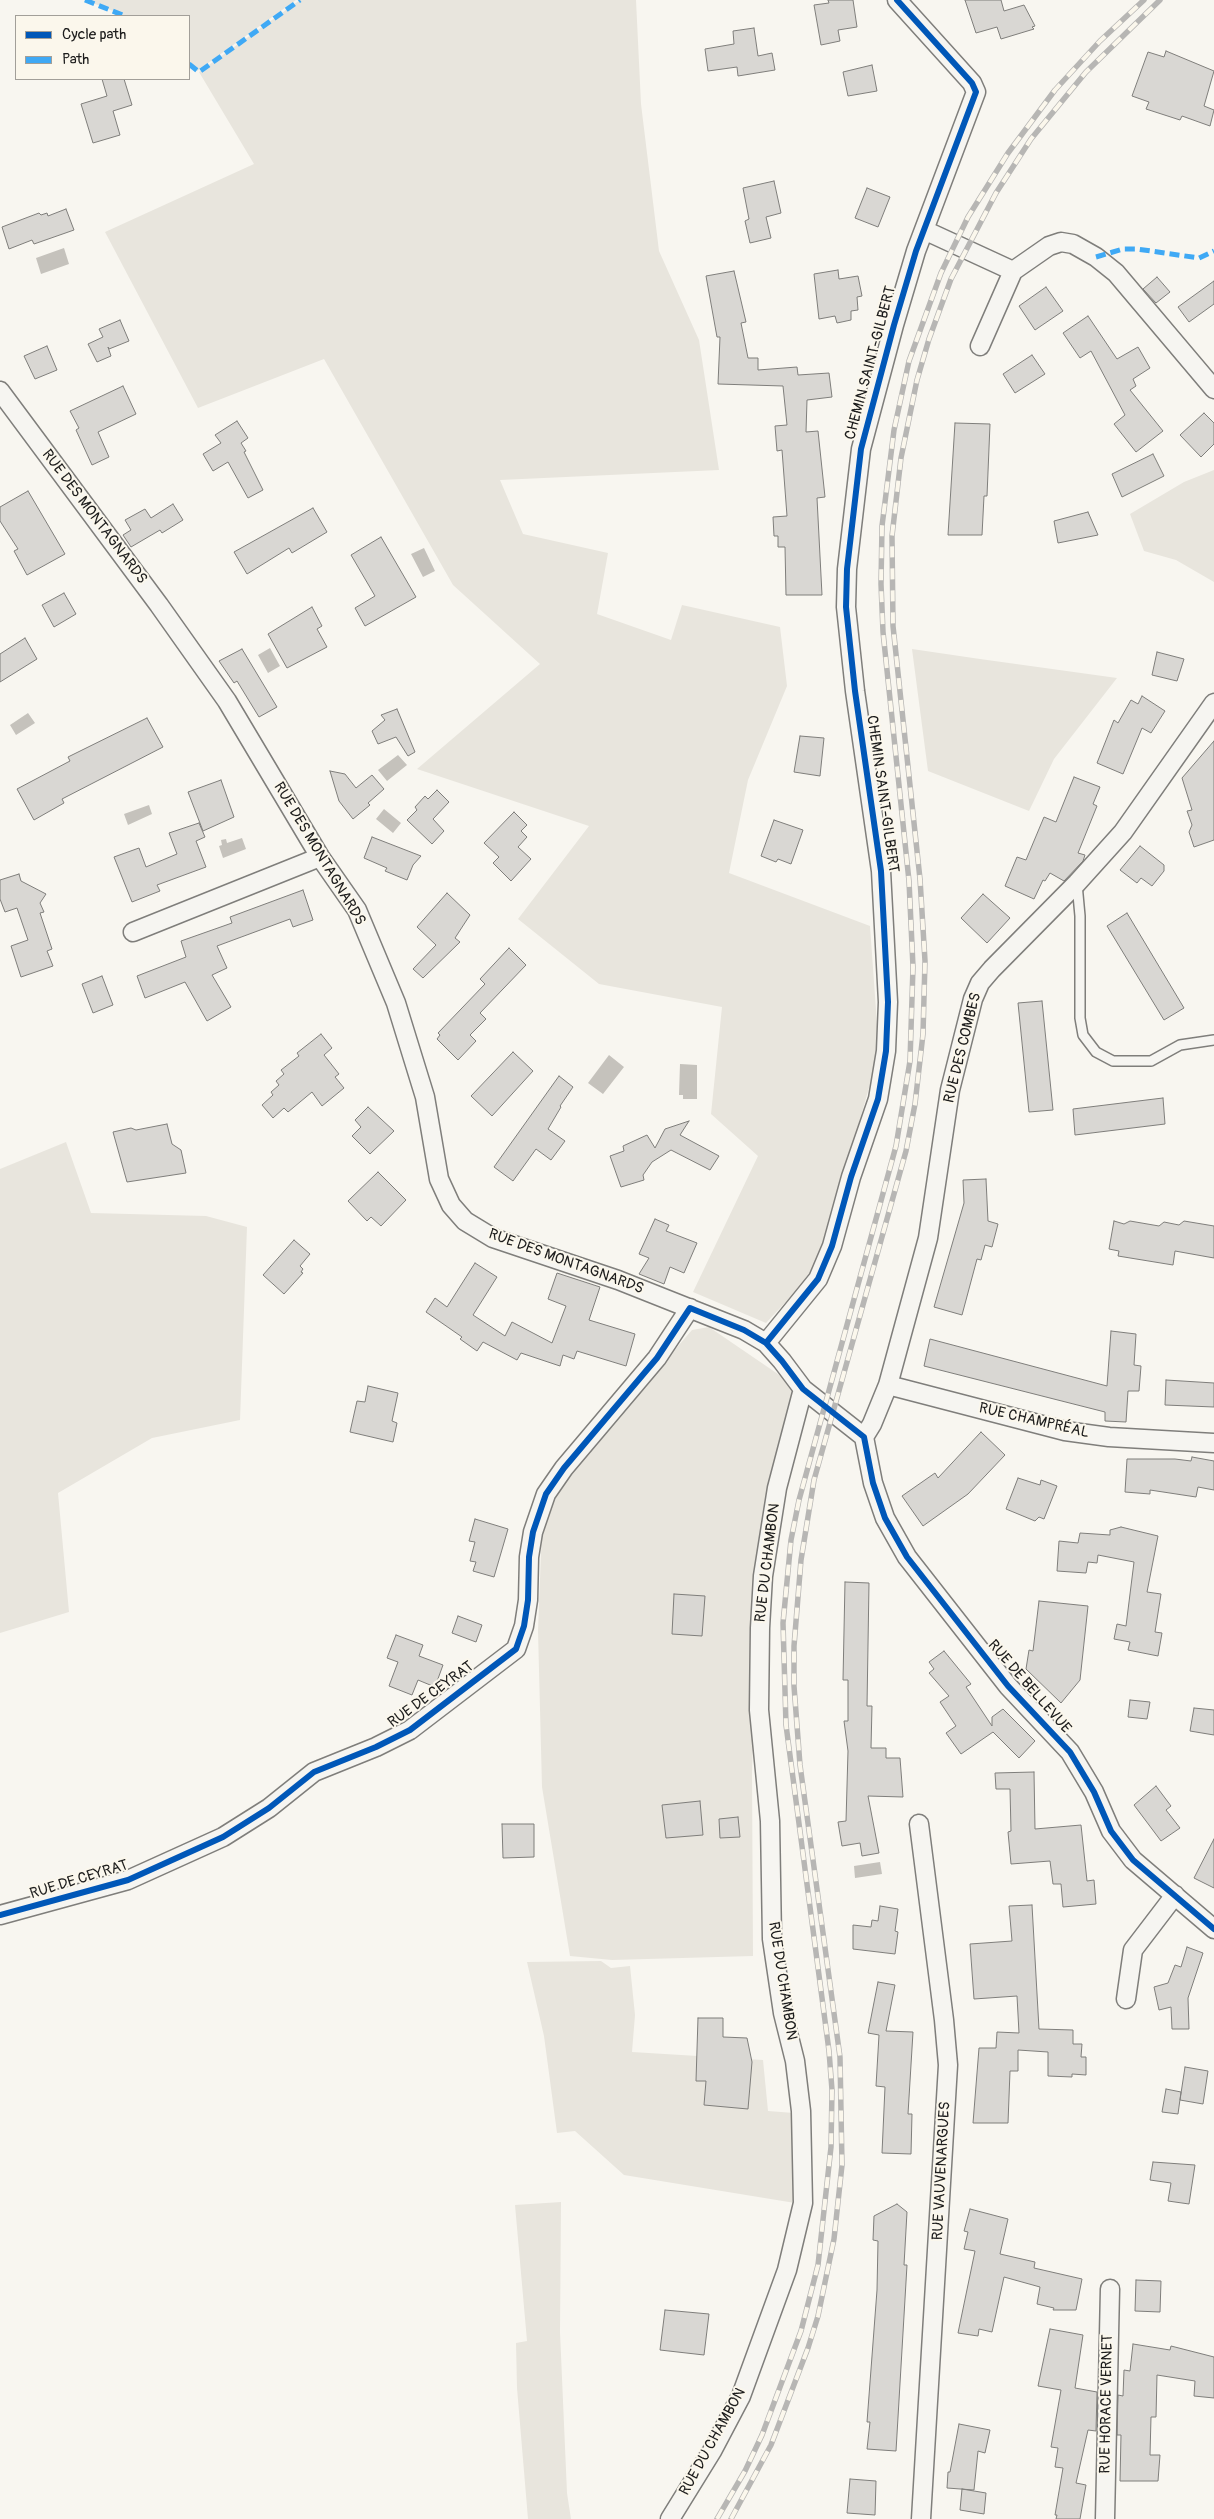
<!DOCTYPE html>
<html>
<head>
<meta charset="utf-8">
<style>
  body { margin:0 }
  #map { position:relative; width:1214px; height:2519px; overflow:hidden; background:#f8f6f0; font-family:Pangolin,sans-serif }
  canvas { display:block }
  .legend { position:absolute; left:15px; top:15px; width:175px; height:65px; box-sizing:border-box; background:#fbf7ec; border:1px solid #a29f99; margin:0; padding:6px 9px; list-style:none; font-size:15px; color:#1c1c1c }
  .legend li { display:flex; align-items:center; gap:10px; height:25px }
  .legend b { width:25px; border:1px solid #a29f99 }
</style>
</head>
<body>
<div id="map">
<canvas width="1214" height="2519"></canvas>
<ul class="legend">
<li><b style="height:6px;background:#0057b8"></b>Cycle path</li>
<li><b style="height:6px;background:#3fa9f5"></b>Path</li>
</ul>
</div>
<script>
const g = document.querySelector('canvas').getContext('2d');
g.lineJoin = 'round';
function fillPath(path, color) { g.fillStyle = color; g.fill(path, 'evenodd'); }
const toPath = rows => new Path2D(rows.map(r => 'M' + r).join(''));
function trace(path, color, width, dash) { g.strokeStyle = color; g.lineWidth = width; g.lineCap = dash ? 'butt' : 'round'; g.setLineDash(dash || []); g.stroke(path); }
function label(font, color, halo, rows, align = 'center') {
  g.font = font + ' Pangolin,sans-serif'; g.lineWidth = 4; g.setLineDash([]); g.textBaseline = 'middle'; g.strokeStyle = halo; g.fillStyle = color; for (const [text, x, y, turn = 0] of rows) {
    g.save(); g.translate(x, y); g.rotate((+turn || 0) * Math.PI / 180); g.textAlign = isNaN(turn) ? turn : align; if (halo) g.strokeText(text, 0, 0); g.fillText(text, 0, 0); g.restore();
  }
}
fillPath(toPath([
  [85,0,296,0,197,71,189,64,189,16,126,16],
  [300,0,636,0,641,104,659,251,699,340,719,470,500,480,523,534,608,553,597,614,671,640,682,605,780,627,787,686,748,780,729,873,870,926,879,1052,830,1226,810,1276,766,1323,693,1292,758,1156,711,1114,722,1007,599,984,518,919,589,826,417,769,540,664,453,585,324,359,198,408,105,232,254,164,199,72],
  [1214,470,1214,582,1176,560,1144,551,1130,514,1184,482],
  [912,649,980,659,1117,678,1054,759,1029,811,928,771],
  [66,1142,91,1213,206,1216,247,1227,240,1420,152,1438,58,1493,69,1612,0,1633,0,1169],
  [709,1327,794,1385,758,1591,752,1772,753,1956,612,1960,570,1956,542,1787,538,1631,542,1527,555,1492,601,1435,692,1330],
  [601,1961,611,1968,630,1966,635,2015,632,2052,763,2060,768,2111,794,2113,795,2203,624,2175,575,2131,557,2133,544,2036,527,1962],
  [561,2202,560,2332,567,2493,571,2519,528,2519,517,2388,516,2343,527,2341,515,2205]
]), '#e8e5dd');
fillPath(toPath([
  [64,248,69,264,41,274,36,258],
  [424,548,435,571,423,577,411,554],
  [270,648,280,666,268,673,258,655],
  [28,713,35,723,16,735,10,725],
  [398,755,407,765,387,781,378,770],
  [149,805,152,814,128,825,124,814],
  [384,809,401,823,393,833,376,819],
  [242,838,246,849,223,858,219,846,222,845,221,840,226,839,227,843],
  [609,1055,624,1067,603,1094,588,1083],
  [680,1064,697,1065,697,1099,683,1099,683,1095,679,1095],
  [880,1862,882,1874,855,1878,854,1866]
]), '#c5c2bc');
const building = toPath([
  [828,0,853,0,857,27,838,30,840,41,821,45,814,5,829,3,828,0],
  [965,0,1001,0,1004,11,1024,5,1035,26,1032,27,1034,29,1001,39,997,27,976,33,965,0],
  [754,28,758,56,772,53,775,70,738,76,737,67,708,71,705,49,734,44,733,31,754,28],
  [1166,51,1214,71,1204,106,1214,110,1210,126,1182,116,1180,120,1146,109,1149,102,1132,96,1148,52,1164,57,1166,51],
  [872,65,877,91,848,96,843,72,872,65],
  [102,79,124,79,132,105,113,111,120,135,93,143,81,104,107,96,102,79],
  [774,181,781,213,766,217,771,238,750,243,745,221,749,219,743,188,774,181],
  [867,188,890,197,878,227,855,218,867,188],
  [66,209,74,230,34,244,32,240,9,249,2,227,39,213,41,215,47,213,48,216,66,209],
  [838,270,839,279,858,276,862,296,857,297,858,310,851,311,851,320,837,323,835,316,819,319,814,274,838,270],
  [734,271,746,322,741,323,748,358,758,358,758,370,797,367,798,375,829,373,832,397,807,400,806,432,818,431,825,497,817,498,822,595,786,595,785,547,778,547,778,536,774,536,773,517,787,516,782,450,777,451,775,426,787,425,783,386,718,384,720,337,717,337,706,276,734,271],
  [1157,277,1170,292,1156,303,1143,289,1157,277],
  [1214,281,1214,304,1189,322,1178,307,1214,281],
  [1046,287,1063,311,1035,330,1019,306,1046,287],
  [1088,316,1117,359,1138,347,1150,368,1133,379,1136,386,1130,390,1163,431,1136,452,1114,424,1125,415,1091,351,1080,358,1063,333,1088,316],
  [120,320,129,341,109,349,108,347,111,356,97,362,88,344,103,337,99,329,120,320],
  [47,346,57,370,35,379,24,356,47,346],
  [1032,355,1045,374,1015,393,1003,374,1032,355],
  [123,386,136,414,98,432,109,457,92,465,76,430,79,428,70,411,123,386],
  [1204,413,1214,423,1214,444,1201,457,1180,435,1204,413],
  [237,421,248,438,241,443,246,451,244,452,263,490,248,498,228,462,213,471,203,454,221,443,215,435,237,421],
  [955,423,990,424,987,496,984,496,982,535,948,535,955,423],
  [1153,454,1164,476,1122,497,1112,474,1153,454],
  [28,491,65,554,27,575,14,551,18,549,0,521,0,507,28,491],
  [173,504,183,520,162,533,160,530,131,547,123,535,131,530,125,520,145,509,151,518,173,504],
  [313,508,327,532,292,553,289,548,247,574,234,552,313,508],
  [1088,512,1098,535,1058,543,1054,521,1088,512],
  [381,537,416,597,365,626,355,608,375,596,351,555,381,537],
  [64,593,76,614,54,627,42,605,64,593],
  [312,607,322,626,317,629,327,647,287,668,268,634,312,607],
  [25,638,37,659,0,682,0,654,25,638],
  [242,649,277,707,259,717,237,681,234,683,219,661,242,649],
  [1157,652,1184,659,1177,681,1152,675,1157,652],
  [1142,696,1165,711,1151,733,1142,728,1123,774,1097,763,1114,720,1118,723,1131,700,1138,704,1142,696],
  [397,709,415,752,408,756,396,737,378,744,372,731,385,720,381,715,397,709],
  [147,718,163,747,62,799,64,803,34,820,17,789,70,761,68,757,147,718],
  [800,736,824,738,820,776,794,772,800,736],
  [1214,741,1214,840,1194,847,1189,832,1192,825,1187,811,1192,810,1182,778,1214,741],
  [330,771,345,774,356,788,372,775,384,789,368,803,370,805,353,819,339,801,330,771],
  [1074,777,1100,787,1093,804,1097,806,1078,853,1085,855,1083,861,1064,881,1050,873,1045,881,1043,880,1034,899,1005,886,1017,857,1026,860,1044,817,1056,822,1074,777],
  [221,780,234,817,203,831,188,792,221,780],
  [437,790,449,802,433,819,444,831,432,844,407,820,417,810,415,807,425,796,428,799,437,790],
  [514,812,527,825,521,831,527,837,518,847,531,859,511,881,493,863,499,857,484,843,514,812],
  [774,820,803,830,791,864,778,859,776,862,761,856,774,820],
  [199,823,205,837,196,841,206,867,157,885,160,891,132,902,114,857,139,848,146,867,177,854,169,833,199,823],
  [372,837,421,856,413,865,407,880,385,871,387,868,364,858,372,837],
  [1140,846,1164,865,1164,871,1152,886,1141,878,1137,883,1120,870,1140,846],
  [19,874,21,881,46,894,40,903,44,912,40,913,52,949,47,951,53,966,21,977,11,946,28,940,17,908,5,912,0,899,0,880,19,874],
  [303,890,313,920,293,927,290,919,217,946,227,968,212,975,231,1007,207,1021,185,982,145,998,137,976,186,957,181,941,232,923,230,917,303,890],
  [447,893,470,915,455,938,460,942,423,978,413,969,436,945,417,927,447,893],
  [983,894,1010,918,987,943,961,918,983,894],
  [1127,913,1184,1008,1164,1020,1107,926,1127,913],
  [509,948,526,965,480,1013,486,1019,470,1035,476,1041,458,1060,437,1039,440,1035,438,1033,485,984,480,979,509,948],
  [102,976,113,1005,93,1013,82,984,102,976],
  [1042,1001,1053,1110,1029,1112,1018,1003,1042,1001],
  [321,1034,332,1048,324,1055,339,1074,335,1077,344,1088,322,1106,312,1092,288,1112,284,1108,273,1118,262,1105,273,1095,271,1092,279,1085,276,1081,284,1074,281,1070,299,1056,297,1053,321,1034],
  [513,1052,533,1071,492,1116,471,1096,513,1052],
  [559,1076,573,1087,560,1106,561,1107,548,1129,565,1141,551,1160,536,1149,513,1181,494,1167,559,1076],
  [1163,1098,1165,1124,1075,1135,1073,1109,1163,1098],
  [368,1107,394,1131,370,1154,352,1136,361,1127,355,1120,368,1107],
  [689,1121,680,1135,719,1156,710,1170,671,1150,652,1162,643,1175,644,1180,621,1187,610,1156,624,1151,623,1146,647,1135,655,1148,665,1129,689,1121],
  [167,1124,172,1144,181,1150,186,1173,127,1182,113,1132,131,1128,136,1130,167,1124],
  [378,1172,406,1200,381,1226,371,1217,367,1221,348,1201,378,1172],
  [986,1179,988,1221,998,1224,992,1247,985,1245,981,1260,977,1259,962,1315,934,1307,964,1203,963,1180,986,1179],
  [655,1219,669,1225,666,1231,697,1243,684,1273,670,1267,664,1284,639,1274,649,1258,639,1254,655,1219],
  [1114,1221,1124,1224,1130,1221,1159,1226,1164,1222,1179,1225,1184,1221,1214,1226,1214,1258,1175,1251,1173,1265,1118,1256,1119,1251,1109,1249,1114,1221],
  [294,1240,310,1254,300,1266,303,1269,301,1272,303,1273,284,1294,263,1275,294,1240],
  [475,1263,497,1277,473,1315,505,1336,512,1322,552,1343,566,1306,548,1299,557,1273,600,1287,589,1320,635,1334,626,1366,577,1351,574,1359,563,1355,560,1366,521,1353,517,1360,483,1342,477,1351,460,1339,462,1337,426,1312,435,1298,447,1307,475,1263],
  [1111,1331,1136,1334,1134,1365,1141,1366,1139,1391,1128,1391,1126,1422,1105,1421,1105,1412,924,1366,930,1339,1107,1386,1111,1331],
  [1166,1380,1214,1383,1214,1407,1165,1405,1166,1380],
  [368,1386,398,1393,392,1421,397,1423,393,1442,350,1432,357,1401,365,1402,368,1386],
  [981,1432,1005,1455,968,1494,923,1526,902,1496,935,1473,938,1478,981,1432],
  [1192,1457,1214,1461,1214,1490,1198,1487,1196,1497,1150,1490,1150,1494,1125,1492,1127,1459,1175,1459,1191,1461,1192,1457],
  [1018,1478,1040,1485,1041,1480,1057,1486,1044,1519,1039,1517,1035,1521,1006,1509,1018,1478],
  [475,1519,508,1529,494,1577,473,1571,476,1562,470,1561,475,1542,469,1541,475,1519],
  [1121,1527,1158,1536,1147,1592,1161,1594,1155,1632,1162,1633,1158,1656,1128,1650,1130,1642,1114,1639,1117,1624,1126,1626,1134,1562,1098,1555,1097,1563,1088,1562,1086,1573,1057,1571,1059,1541,1078,1543,1080,1533,1110,1535,1110,1530,1121,1527],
  [845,1582,869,1583,867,1706,872,1706,871,1748,886,1748,886,1758,900,1758,903,1797,868,1796,879,1853,862,1856,860,1843,842,1846,838,1822,846,1821,848,1751,844,1721,848,1721,848,1680,843,1680,845,1582],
  [674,1594,705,1596,702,1636,672,1634,674,1594],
  [1039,1601,1088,1606,1080,1680,1061,1703,1026,1669,1029,1650,1033,1651,1039,1601],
  [458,1616,482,1625,476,1642,452,1633,458,1616],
  [396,1635,423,1645,419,1656,443,1665,435,1687,418,1680,412,1695,389,1686,398,1662,387,1658,396,1635],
  [944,1651,971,1684,966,1687,992,1726,992,1717,1003,1709,1035,1741,1019,1758,993,1732,961,1754,946,1733,956,1726,940,1702,949,1696,929,1673,934,1669,929,1662,944,1651],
  [1130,1700,1150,1702,1147,1719,1128,1717,1130,1700],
  [1194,1708,1214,1710,1214,1735,1190,1731,1194,1708],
  [1034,1772,1035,1829,1081,1825,1087,1881,1094,1880,1096,1904,1063,1907,1061,1884,1053,1884,1050,1861,1011,1864,1008,1832,1011,1831,1010,1789,996,1789,995,1773,1034,1772],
  [1156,1786,1171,1806,1166,1810,1180,1828,1161,1841,1134,1805,1156,1786],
  [700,1801,703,1835,666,1838,662,1805,700,1801],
  [738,1817,740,1837,720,1838,719,1819,738,1817],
  [502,1824,534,1824,534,1857,503,1858,502,1824],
  [1214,1839,1214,1888,1194,1878,1214,1839],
  [1032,1905,1039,2029,1073,2030,1073,2044,1082,2044,1081,2057,1086,2057,1086,2075,1072,2074,1072,2077,1048,2076,1048,2052,1018,2050,1018,2071,1010,2071,1008,2123,973,2123,979,2048,996,2048,997,2032,1019,2033,1017,1996,974,1999,970,1944,1012,1941,1009,1906,1032,1905],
  [880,1906,898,1909,895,1931,898,1932,895,1954,853,1949,853,1925,871,1927,872,1920,878,1921,880,1906],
  [1187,1947,1203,1953,1188,1998,1189,2029,1172,2029,1171,2007,1159,2010,1154,1987,1168,1983,1175,1965,1181,1967,1187,1947],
  [878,1982,895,1985,886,2031,913,2032,908,2114,912,2114,911,2154,882,2153,885,2087,876,2086,879,2035,868,2033,878,1982],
  [698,2018,723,2018,723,2037,747,2038,752,2062,748,2109,704,2105,706,2081,696,2081,698,2018],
  [1185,2067,1208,2071,1203,2104,1180,2100,1185,2067],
  [1166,2089,1181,2092,1178,2114,1162,2112,1166,2089],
  [1153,2162,1195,2165,1189,2204,1168,2201,1171,2183,1150,2180,1153,2162],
  [897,2204,907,2212,904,2265,907,2265,896,2451,867,2449,870,2422,867,2422,877,2290,878,2241,873,2240,874,2216,897,2204],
  [970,2209,1008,2219,1000,2254,1035,2262,1034,2268,1082,2279,1076,2310,1053,2310,1054,2308,1037,2304,1040,2287,1004,2277,992,2332,979,2329,978,2336,958,2333,975,2251,964,2249,968,2232,964,2231,970,2209],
  [1136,2280,1161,2281,1160,2312,1135,2311,1136,2280],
  [665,2310,709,2314,704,2355,660,2350,665,2310],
  [1050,2329,1083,2335,1075,2388,1097,2392,1096,2431,1088,2430,1076,2483,1086,2485,1080,2519,1056,2519,1057,2515,1055,2515,1063,2468,1055,2467,1058,2448,1051,2447,1061,2390,1038,2386,1050,2329],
  [1133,2344,1170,2350,1171,2346,1214,2357,1214,2398,1194,2396,1195,2381,1157,2375,1156,2417,1151,2417,1150,2455,1160,2455,1158,2481,1120,2481,1121,2435,1117,2435,1118,2395,1123,2396,1124,2370,1130,2371,1133,2344],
  [959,2424,990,2430,985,2453,978,2451,974,2490,947,2488,948,2472,950,2472,959,2424],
  [850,2479,876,2481,875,2515,847,2513,850,2479],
  [962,2489,986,2493,984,2514,960,2510,962,2489]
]);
fillPath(building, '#d9d7d3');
trace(building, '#7f7e7b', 1);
const lane = toPath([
  [1077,884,1080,916,1080,1018,1083,1035,1096,1052,1113,1061,1151,1061,1180,1045,1214,1040]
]);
const street = toPath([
  [924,230,1013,271],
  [980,346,1013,271,1049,246,1061,242,1073,244,1096,257,1116,273,1214,389],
  [0,391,159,605,227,701,320,857,357,910,396,1003,425,1097,439,1179,451,1205,465,1221,493,1238,618,1280,744,1330,766,1343,782,1361,803,1389,864,1437],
  [133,932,320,857],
  [766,1343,818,1279,832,1246,851,1177,878,1099,886,1051,888,1002,881,871,855,691,846,607,847,569,861,449,894,325,916,251,976,92,972,83,897,0],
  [888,1385,1065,1431,1109,1437,1214,1443],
  [864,1437,872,1424,888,1385,928,1238,950,1090,973,999,980,983,992,969,1077,883,1123,832,1214,703],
  [864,1437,873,1483,885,1518,907,1557,1008,1686,1070,1752,1094,1792,1111,1831,1133,1860,1214,1929],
  [919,1824,944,2020,948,2065,921,2519],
  [0,1915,128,1880,223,1837,269,1808,314,1772,376,1747,410,1730,516,1649,524,1626,528,1600,529,1557,533,1532,546,1494,564,1468,657,1358,690,1308],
  [1126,1999,1133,1950,1175,1895],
  [670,2519,712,2451,741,2396,787,2270,803,2203,801,2111,795,2061,783,2013,772,1939,770,1821,759,1710,760,1628,763,1576,777,1488,803,1389],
  [1105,2519,1110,2289]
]);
trace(lane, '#7f7e7b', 12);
trace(street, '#7f7e7b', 21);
trace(lane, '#f6f5f1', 9);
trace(street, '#f6f5f1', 18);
const rail = toPath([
  [717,2519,745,2471,762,2435,801,2331,818,2265,831,2147,832,2090,829,2051,786,1725,783,1623,791,1540,799,1500,896,1146,910,1061,913,967,909,881,883,632,881,584,882,526,894,430,909,361,941,273,968,217,1008,153,1055,90,1100,41,1144,0],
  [731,2519,771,2445,808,2348,818,2316,834,2239,842,2165,840,2057,800,1765,794,1686,794,1646,801,1560,814,1480,906,1151,915,1104,923,1034,925,961,920,879,893,626,892,536,901,458,917,380,929,339,951,279,996,193,1031,139,1086,72,1160,0]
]);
trace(rail, '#b7b6b4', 5.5);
trace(rail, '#fbf7ec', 4, [11]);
trace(toPath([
  [85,0,125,16],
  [189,64,199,72,300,0],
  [1096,257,1123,249,1137,249,1199,258,1214,251]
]), '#3fa9f5', 5, [10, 5]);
trace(toPath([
  [766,1343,818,1279,832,1246,851,1177,878,1099,886,1051,888,1002,881,871,855,691,846,607,847,569,861,449,894,325,916,251,976,92,972,83,897,0],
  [0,1915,128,1880,223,1837,269,1808,314,1772,376,1747,410,1730,516,1649,524,1626,528,1600,529,1557,533,1532,546,1494,564,1468,657,1358,690,1308,744,1330,766,1343,782,1361,803,1389,864,1437,873,1483,885,1518,907,1557,1008,1686,1070,1752,1094,1792,1111,1831,1133,1860,1214,1929]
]), '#0057b8', 6);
label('15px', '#1c1c1c', '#fbf7ec', [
  ["CHEMIN SAINT-GILBERT",871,363,-75],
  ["RUE DES MONTAGNARDS",94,517,53],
  ["CHEMIN SAINT-GILBERT",882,794,82],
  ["RUE DES MONTAGNARDS",319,854,59],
  ["RUE DES COMBES",963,1048,-76],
  ["RUE DES MONTAGNARDS",566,1262,20],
  ["RUE CHAMPRÉAL",1034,1421,13],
  ["RUE DU CHAMBON",768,1563,-83],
  ["RUE DE BELLEVUE",1029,1687,49],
  ["RUE DE CEYRAT",431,1695,-36],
  ["RUE DE CEYRAT",79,1880,-17],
  ["RUE DU CHAMBON",782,1981,81],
  ["RUE VAUVENARGUES",942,2171,-87],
  ["RUE HORACE VERNET",1107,2404,-89],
  ["RUE DU CHAMBON",713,2442,-61]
]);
</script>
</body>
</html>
